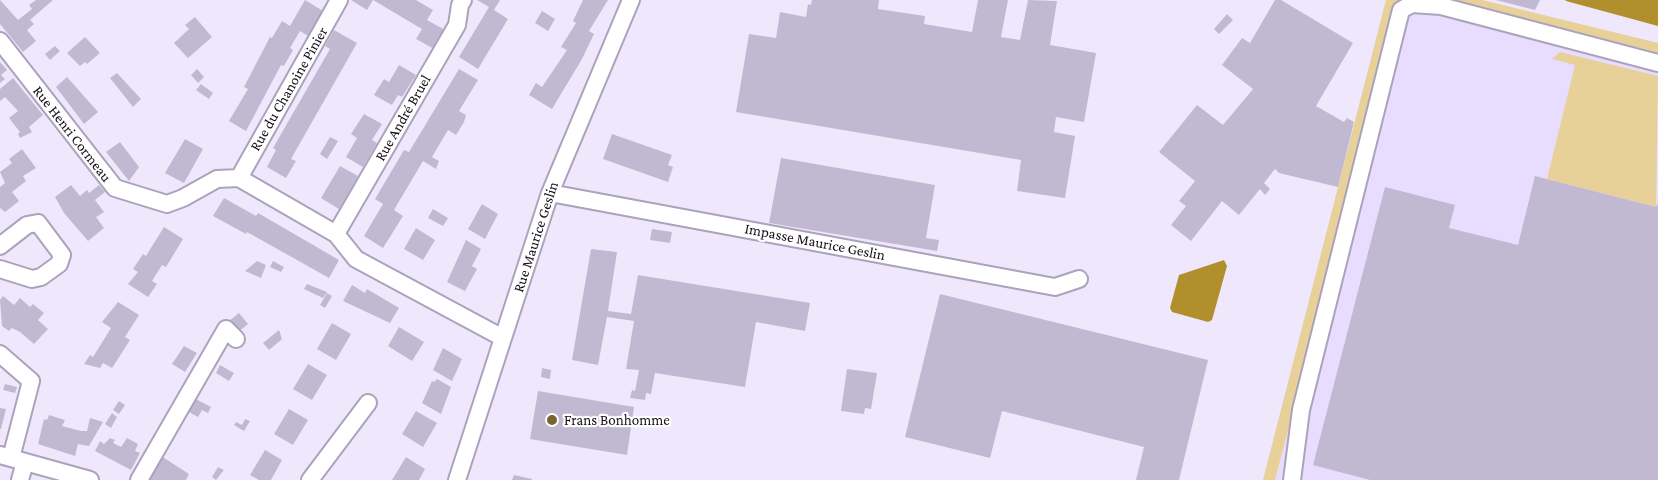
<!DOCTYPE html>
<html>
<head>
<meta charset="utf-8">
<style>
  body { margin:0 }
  canvas { display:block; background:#efe8fd }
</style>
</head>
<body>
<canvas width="1658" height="480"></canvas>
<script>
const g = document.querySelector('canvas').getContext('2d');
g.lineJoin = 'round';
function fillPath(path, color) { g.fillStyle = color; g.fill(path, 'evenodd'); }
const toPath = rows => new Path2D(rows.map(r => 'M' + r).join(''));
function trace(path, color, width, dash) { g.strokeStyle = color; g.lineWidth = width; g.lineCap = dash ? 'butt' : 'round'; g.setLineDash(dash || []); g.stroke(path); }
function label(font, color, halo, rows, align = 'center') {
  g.font = font + ' "Crimson Pro",serif'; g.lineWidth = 4.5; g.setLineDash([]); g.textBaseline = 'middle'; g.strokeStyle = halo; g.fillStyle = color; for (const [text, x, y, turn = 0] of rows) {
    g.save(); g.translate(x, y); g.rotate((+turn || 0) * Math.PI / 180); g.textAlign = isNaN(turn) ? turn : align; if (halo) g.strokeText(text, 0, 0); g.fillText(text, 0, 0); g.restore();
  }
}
fillPath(toPath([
  [1386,0,1482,0,1658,43,1658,480,1263,480]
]), '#e8ddfe');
fillPath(toPath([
  [1386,0,1400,0,1275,480,1263,480],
  [1442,0,1482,0,1658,43,1658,56],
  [1560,52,1658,76,1656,207,1547,179,1575,65,1552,59]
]), '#e7d199');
fillPath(toPath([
  [1565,0,1658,0,1658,26,1566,1],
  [1224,260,1227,266,1212,320,1208,322,1172,312,1170,308,1179,275]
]), '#b18f2d');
fillPath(toPath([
  [0,0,18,20,32,9,29,5,36,0,53,0,30,20,34,24,27,30,36,41,23,52,0,24],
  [305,0,323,11,308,36,300,31,290,48,293,50,284,66,281,65,246,131,229,121,248,89,244,87,270,37,272,38,282,21,290,26],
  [351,0,373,0,367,10],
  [373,0,416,0,433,10,427,20,445,30,434,49,416,39,422,29],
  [477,0,500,0,494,10,508,19,478,69,459,57,489,7],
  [583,0,608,0,589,31,594,34,582,59,552,109,529,95,536,83,542,87,567,50,561,47,576,23,573,21],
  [812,0,879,0,878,9,925,16,924,24,972,32,978,0,1008,0,1001,37,1020,40,1028,0,1057,1,1050,45,1096,53,1084,122,1056,117,1054,132,1075,136,1065,198,1017,191,1021,160,736,112,749,34,776,38,780,12,806,17,808,4,811,5],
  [1275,0,1281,0,1353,43,1316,106,1344,122,1347,118,1354,122,1338,187,1279,173,1275,169,1264,183,1270,189,1265,195,1260,189,1239,215,1222,201,1191,241,1171,225,1186,206,1179,201,1195,181,1159,152,1197,105,1223,125,1253,89,1222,65,1242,38,1250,43],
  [1496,0,1540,0,1535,10],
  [542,11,555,19,548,31,535,23],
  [1227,14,1233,20,1219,34,1214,29],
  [195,17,212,37,188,58,174,43,189,29,185,25],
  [334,30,357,43,291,159,296,161,286,178,267,167,276,150,273,148,330,49,325,46],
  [85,37,100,53,87,64,85,62,80,66,67,53],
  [55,46,60,51,50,60,45,54],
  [0,62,7,70,1,75,5,79,0,83],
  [399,65,416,75,402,97,398,95,392,105,374,95,384,79,389,82],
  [197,69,204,77,198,83,191,75],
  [459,69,478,80,459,111,466,115,464,122,456,135,448,130,432,157,439,161,436,169,423,161,394,210,403,216,383,248,364,236,383,204,375,199,404,150,409,152],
  [117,73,141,99,133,107,110,78],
  [67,77,98,112,84,124,56,87],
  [13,78,43,115,29,127,32,132,20,138,18,134,20,132,9,118,18,111,5,97,0,101,0,89],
  [201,84,213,93,209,99,196,90],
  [364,114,382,124,372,140,377,143,363,167,346,157,357,138,351,134],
  [612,134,672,155,668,165,673,167,668,182,603,159],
  [330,137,338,141,327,159,320,154],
  [185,139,203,149,184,183,165,173],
  [120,142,139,167,129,181,106,152],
  [22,149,36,168,23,176,26,181,12,192,19,201,5,212,0,208,0,187,5,183,0,172,12,163,9,159],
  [781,158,935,185,926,238,939,240,937,251,769,223],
  [340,166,358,176,339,209,321,198],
  [1535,176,1656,207,1658,203,1658,480,1370,480,1313,465,1385,187,1455,205,1449,228,1518,245],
  [71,185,80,196,87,190,89,193,99,185,105,192,95,200,104,212,96,217,104,228,88,241,64,213,55,197],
  [224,198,256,216,258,213,339,260,329,278,247,232,246,234,213,216],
  [482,204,498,214,485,239,468,229],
  [433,209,448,218,443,226,428,218],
  [164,227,183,239,166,267,162,265,152,281,157,284,148,297,128,284,138,272,133,269,143,254,146,256],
  [416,228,435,240,423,260,404,249],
  [652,229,672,232,670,243,650,240],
  [466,240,481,249,472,266,477,269,465,291,447,282],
  [591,249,617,252,608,311,631,314,638,275,810,303,805,331,756,322,745,387,655,373,651,394,646,393,645,400,630,398,632,390,635,391,639,370,626,369,634,321,607,317,598,365,572,360],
  [257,261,266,265,261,278,245,271],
  [273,261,284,267,281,272,270,267],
  [307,284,327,292,323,298,304,289],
  [352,285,365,293,367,289,399,308,390,323,343,301],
  [327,293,332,296,325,308,320,305],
  [940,294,1208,360,1179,480,1136,480,1144,447,1002,411,990,458,905,437],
  [3,296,14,305,20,298,30,307,33,304,44,313,38,320,48,329,34,344,20,332,12,328,9,331,2,326,0,300],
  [118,302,139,315,125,337,130,340,112,368,103,363,100,368,84,364,90,355,93,357,111,328,102,322],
  [239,313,248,324,238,332,229,321],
  [332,323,351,334,336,360,317,349],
  [399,327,424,342,412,361,388,346],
  [279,330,282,339,269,350,263,343],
  [184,346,197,353,185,372,172,364],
  [443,348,462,359,452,381,433,370],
  [308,364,327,375,312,400,293,389],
  [220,365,234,373,229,381,216,373],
  [542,368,551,370,550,379,541,377],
  [847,369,877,373,871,409,865,408,864,414,841,411],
  [437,379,451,387,441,414,422,403,432,381,434,382],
  [5,384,17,387,15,393,3,390],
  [538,391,634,407,627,455,530,439],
  [194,398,211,407,208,413,202,410,198,417,187,411],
  [119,401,125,405,119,414,113,410],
  [0,408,6,409,1,429,0,429],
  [289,409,308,420,293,445,274,434],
  [416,411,437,423,423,447,402,434],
  [112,413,117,417,111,428,105,424],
  [49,415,65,420,62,426,81,431,87,431,90,418,103,422,89,446,78,444,75,456,38,444,44,419,47,420],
  [245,419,250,421,244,431,234,425,236,422,242,425],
  [110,438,115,440,113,443,121,447,127,438,138,444,135,451,140,453,131,470,95,451,100,441,104,444],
  [265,450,282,460,271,480,259,480,250,475],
  [158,454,189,474,186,480,151,480,146,477],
  [406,457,425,469,419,480,392,480],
  [218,467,224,470,216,480,212,477],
  [514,475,532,479,532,480,512,480]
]), '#c1b9d1');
const minor = toPath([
  [0,41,115,188,167,204,183,198,217,179,239,178,336,234,356,259,503,338],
  [239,178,339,0],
  [550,193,1055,287,1079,279],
  [336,234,457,25,460,5,463,0],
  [0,246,27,225,38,223,62,255,59,264,41,277,32,279,0,269],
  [0,354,31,381,11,458],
  [0,455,90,480],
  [20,480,25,462],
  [139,480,226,329,236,339],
  [310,480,368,403],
  [457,480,550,193,631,0],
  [1292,480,1301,410,1401,10,1412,4,1441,6,1658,63]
]);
trace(minor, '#aba3bb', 20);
trace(minor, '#fff', 16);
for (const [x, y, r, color] of [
  [552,420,6,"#766432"]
]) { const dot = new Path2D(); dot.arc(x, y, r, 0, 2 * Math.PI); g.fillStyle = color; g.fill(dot); trace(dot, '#fff', 2); }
label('15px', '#141119', '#fff', [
  ["Rue du Chanoine Pinier",289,89,-60],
  ["Rue André Bruel",403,118,-60],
  ["Rue Henri Cormeau",72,134,52],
  ["Rue Maurice Geslin",536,237,-72],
  ["Impasse Maurice Geslin",815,242,11]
]);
label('15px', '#141119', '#fff', [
  ["Frans Bonhomme",564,420]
], 'left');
</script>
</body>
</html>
